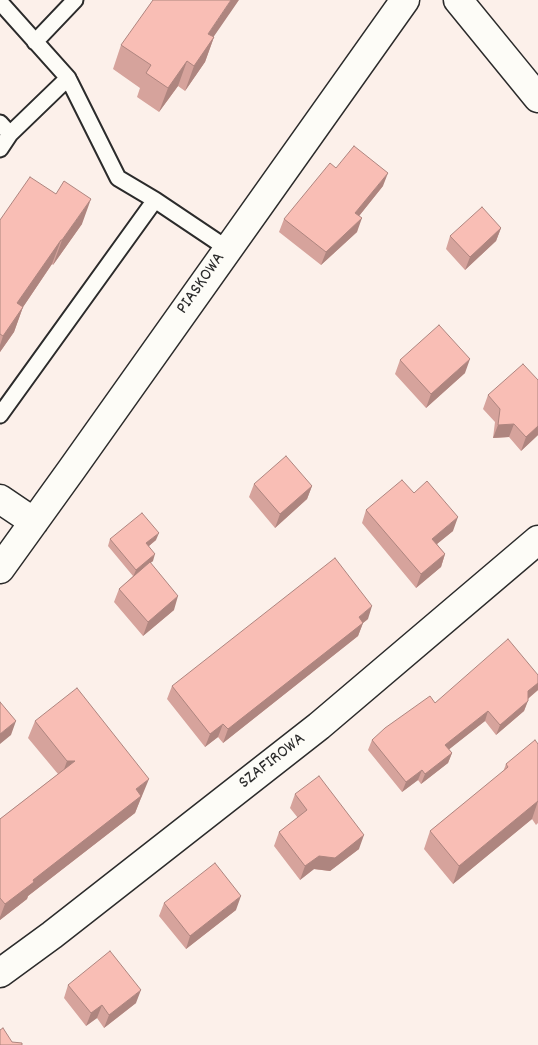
<!DOCTYPE html>
<html>
<head>
<meta charset="utf-8">
<style>
  body { margin:0 }
  canvas { display:block; background:#fcf0ea }
</style>
</head>
<body>
<canvas width="538" height="1045"></canvas>
<script>
const g = document.querySelector('canvas').getContext('2d');
g.lineJoin = 'round';
const toPath = rows => new Path2D(rows.map(r => 'M' + r).join(''));
function trace(path, color, width, dash) { g.strokeStyle = color; g.lineWidth = width; g.lineCap = dash ? 'butt' : 'round'; g.setLineDash(dash || []); g.stroke(path); }
function fillPath(path, color) { g.fillStyle = color; g.fill(path, 'evenodd'); }
function label(font, color, halo, rows, align = 'center') {
  g.font = font + ' Dekko,sans-serif'; g.lineWidth = 4; g.setLineDash([]); g.textBaseline = 'middle'; g.strokeStyle = halo; g.fillStyle = color; for (const [text, x, y, turn = 0] of rows) {
    g.save(); g.translate(x, y); g.rotate((+turn || 0) * Math.PI / 180); g.textAlign = isNaN(turn) ? turn : align; if (halo) g.strokeText(text, 0, 0); g.fillText(text, 0, 0); g.restore();
  }
}
const service = toPath([
  [0,2,68,78,118,178,155,200,228,249],
  [35,42,75,0],
  [0,123,10,134],
  [0,149,10,134,68,78],
  [0,415,155,200]
]);
const minor = toPath([
  [458,0,538,98],
  [0,499,34,522],
  [0,569,72,469,405,0],
  [0,973,52,935,319,726,538,540]
]);
trace(service, '#2b2b2b', 19);
trace(minor, '#2b2b2b', 31);
trace(service, '#fdfcf7', 15);
trace(minor, '#fdfcf7', 28);
fillPath(toPath([
  [214,37,205,62,185,91,178,86,159,112,137,97,140,88,113,69,121,45],
  [383,186,359,216,357,232,321,265,279,232,284,219],
  [0,220,82,224,53,265,52,264,23,307,14,332,0,352],
  [501,228,496,241,465,270,446,249,450,236],
  [400,360,465,373,426,408,395,374],
  [538,380,538,435,521,451,509,437,493,438,495,422,483,409,488,395],
  [254,484,312,486,307,499,275,528,249,497],
  [414,493,453,531,437,544,445,554,441,567,416,588,362,523,366,510],
  [110,539,156,540,149,546,153,561,150,563,174,610,143,636,114,602,119,589,133,576,108,546],
  [368,619,363,623,358,636,223,743,218,737,205,747,167,699,172,686],
  [538,675,538,690,528,699,524,711,496,735,485,721,449,749,452,753,448,763,421,784,418,780,402,792,368,750,372,740,435,703],
  [35,721,142,796,141,798,135,813,28,896,27,899,0,920,0,819,58,774,28,738],
  [538,744,538,823,536,825,532,819,453,884,424,849,430,831,503,772,506,764],
  [295,794,359,849,330,871,314,869,300,880,274,846,279,832,298,818,290,808],
  [164,903,236,910,186,949,159,916],
  [68,985,136,1003,104,1028,97,1018,86,1026,64,998]
]), '#d6a39c');
fillPath(toPath([
  [231,0,239,0,199,58,208,34],
  [214,37,205,62,185,91,194,66],
  [187,61,178,86,159,112,168,88],
  [388,173,383,186,351,226,355,213],
  [91,199,82,224,53,265,62,240],
  [362,218,357,232,321,265,326,252],
  [501,228,496,241,465,270,470,257],
  [61,240,52,264,9,328,17,303],
  [23,307,14,332,0,352,0,345,3,336],
  [470,359,465,373,426,408,431,394],
  [514,424,509,437,493,438,498,425],
  [538,426,538,435,521,451,526,437],
  [312,486,307,499,275,528,280,514],
  [458,517,453,531,427,552,432,539],
  [159,533,156,540,144,550,146,543],
  [155,554,153,561,133,577,136,570],
  [445,554,441,567,416,588,421,574],
  [178,596,174,610,143,636,148,622],
  [372,606,368,619,363,623,358,636,223,743,228,729,359,617],
  [538,683,538,690,525,701,528,691],
  [528,701,524,711,496,735,500,725],
  [488,711,485,721,442,755,445,745],
  [16,721,11,735,0,744,0,734],
  [223,724,218,737,205,747,210,734],
  [452,753,448,763,421,784,425,774],
  [67,761,75,761,61,778],
  [422,770,418,780,402,792,406,782],
  [149,779,142,796,141,798,135,813,28,896,27,899,0,920,0,917,5,904,33,880,136,789],
  [538,801,532,819,453,884,459,866],
  [364,835,359,849,330,871,314,869,300,880,305,866,319,856],
  [241,896,236,910,186,949,190,936],
  [141,990,136,1003,104,1028,109,1015],
  [102,1005,97,1018,86,1026,91,1013]
]), '#ae857f');
const building = toPath([
  [153,0,231,0,208,34,214,37,194,66,187,61,168,88,146,73,151,65,121,45,153,0],
  [354,146,388,173,355,213,362,218,326,252,284,219,330,163,336,168,354,146],
  [30,177,56,194,64,181,91,199,62,240,61,240,17,303,23,307,3,336,0,334,0,220,30,177],
  [482,207,501,228,470,257,450,236,482,207],
  [439,325,470,359,431,394,400,360,439,325],
  [523,364,538,380,538,426,526,437,514,424,498,425,500,409,488,395,523,364],
  [286,456,312,486,280,514,254,484,286,456],
  [402,480,414,493,427,481,458,517,432,539,445,554,421,574,366,510,402,480],
  [142,513,159,533,146,543,155,554,136,570,110,539,142,513],
  [335,558,372,606,359,617,363,623,228,729,223,724,210,734,172,686,335,558],
  [150,562,178,596,148,622,119,589,150,562],
  [508,639,538,675,538,683,528,691,528,701,500,725,488,711,445,745,452,753,425,774,422,770,406,782,372,740,385,728,430,696,435,703,508,639],
  [77,688,149,779,136,789,141,796,33,880,34,882,5,904,0,898,0,819,75,761,67,761,35,721,77,688],
  [0,702,16,721,0,734,0,702],
  [535,740,538,744,538,801,459,866,430,831,508,767,506,764,535,740],
  [319,776,364,835,335,858,319,856,305,866,279,832,307,810,295,794,319,776],
  [215,863,241,896,190,936,164,903,215,863],
  [110,951,141,990,109,1015,102,1005,91,1013,68,985,110,951],
  [3,1028,12,1042,22,1043,22,1045,0,1045,0,1030,3,1028]
]);
fillPath(building, '#f9beb5');
trace(building, '#ae857f', 1);
label('18px', '#2b2b2b', '#fdfcf7', [
  ["PIASKOWA",202,284,-55],
  ["SZAFIROWA",273,762,-38]
]);
</script>
</body>
</html>
